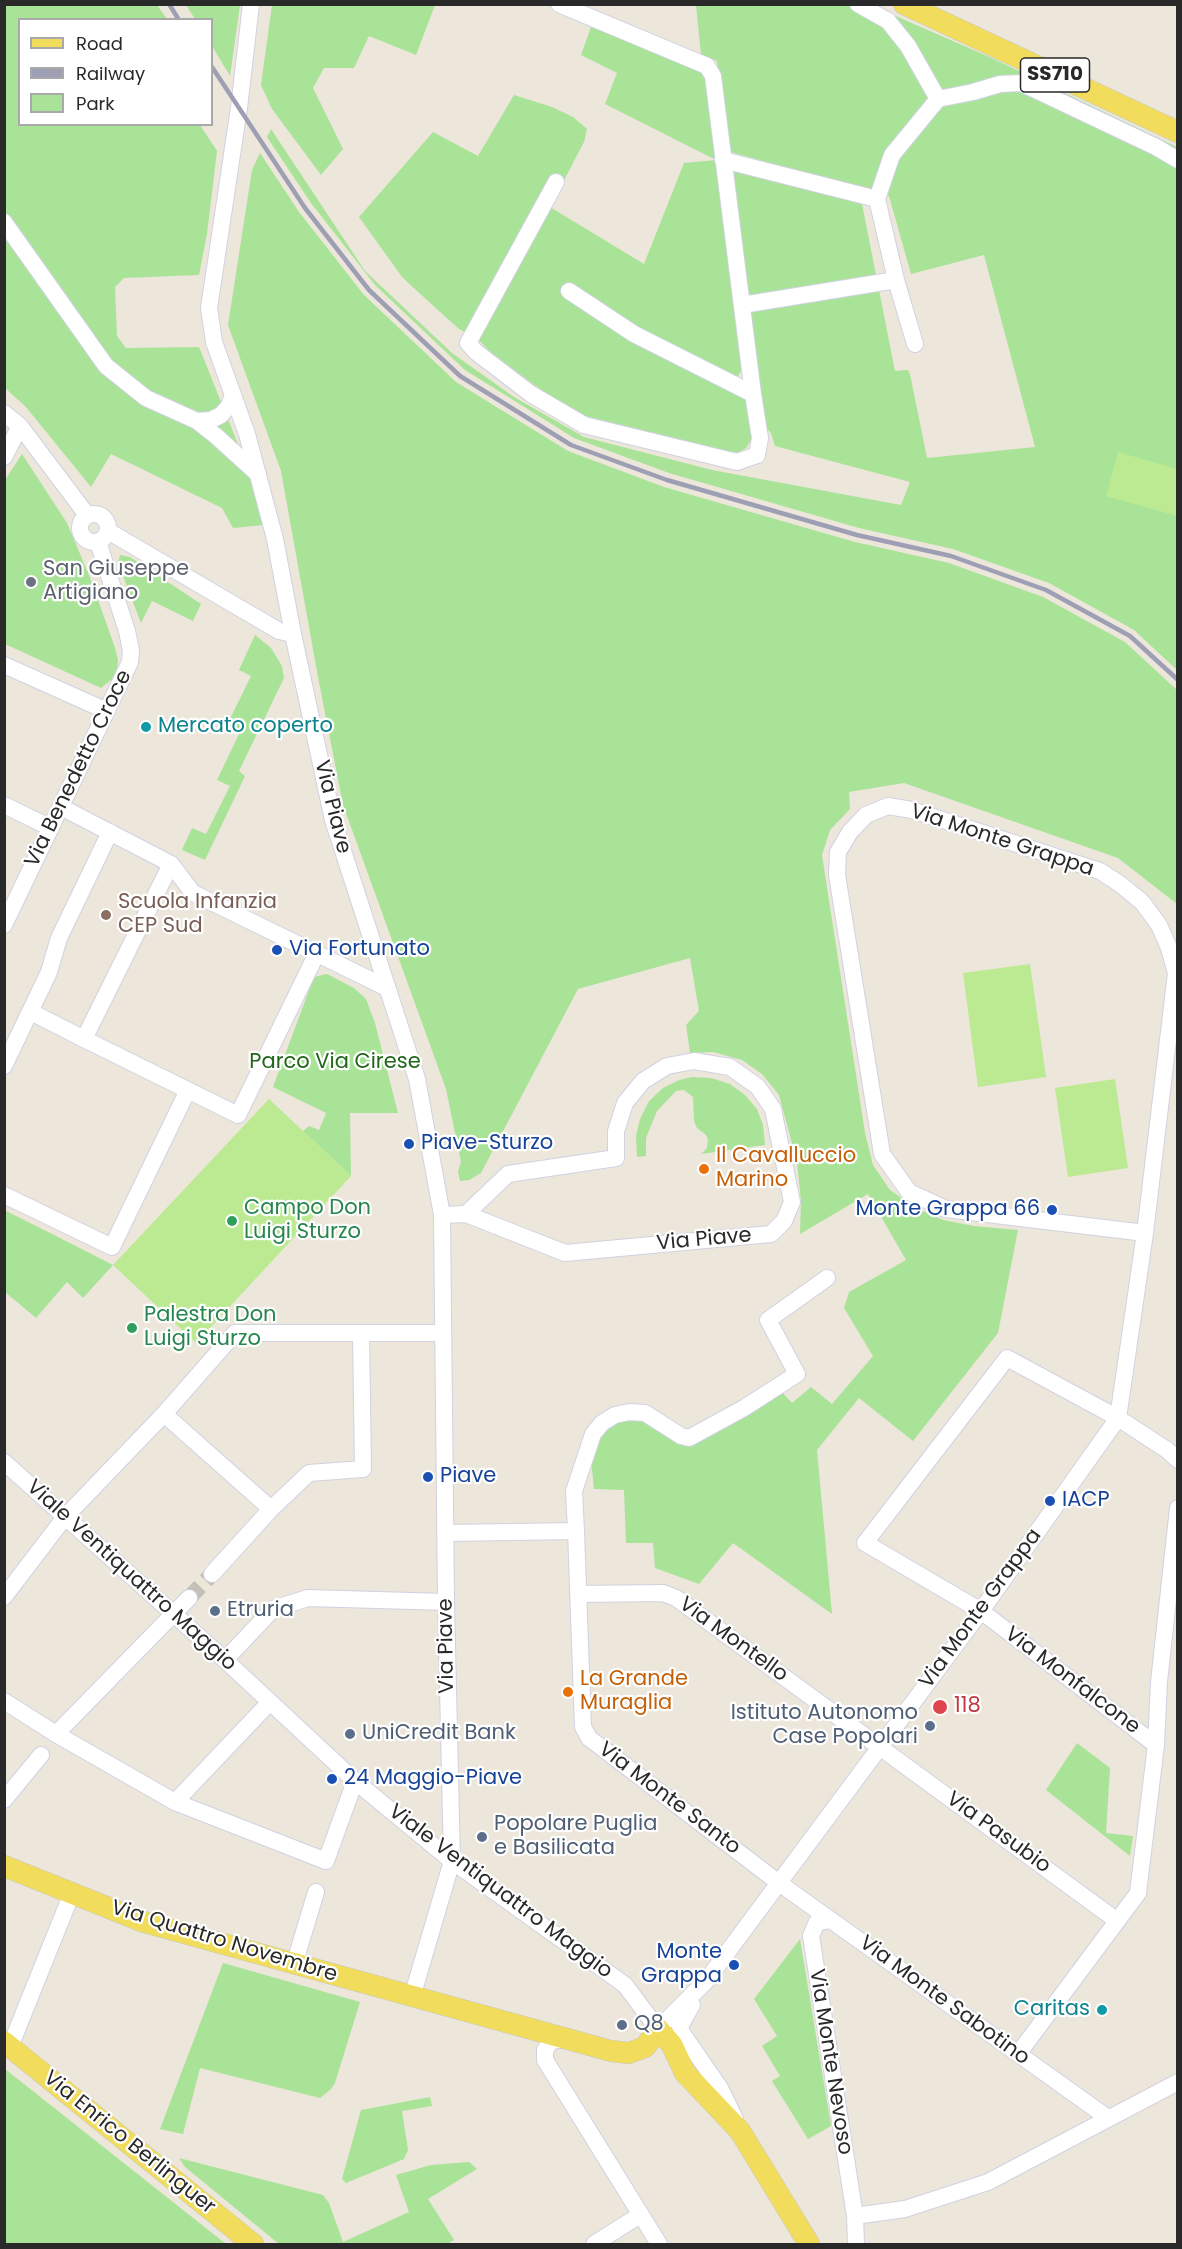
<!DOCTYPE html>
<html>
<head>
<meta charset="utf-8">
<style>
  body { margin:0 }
  #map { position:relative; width:1182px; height:2249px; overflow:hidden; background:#ece6db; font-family:Poppins,sans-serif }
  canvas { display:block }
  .frame { position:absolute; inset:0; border:6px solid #292929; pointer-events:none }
  .legend { position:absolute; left:18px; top:18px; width:195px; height:108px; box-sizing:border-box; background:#fff; border:2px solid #a9a9a9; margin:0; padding:8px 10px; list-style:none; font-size:18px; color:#292929 }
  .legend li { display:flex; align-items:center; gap:12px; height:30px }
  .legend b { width:30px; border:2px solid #a9a9a9 }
</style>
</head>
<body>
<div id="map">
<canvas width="1182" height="2249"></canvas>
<div class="frame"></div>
<ul class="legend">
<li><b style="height:8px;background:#f1dd5b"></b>Road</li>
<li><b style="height:8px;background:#9e9fb4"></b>Railway</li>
<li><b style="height:16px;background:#a9e397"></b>Park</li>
</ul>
</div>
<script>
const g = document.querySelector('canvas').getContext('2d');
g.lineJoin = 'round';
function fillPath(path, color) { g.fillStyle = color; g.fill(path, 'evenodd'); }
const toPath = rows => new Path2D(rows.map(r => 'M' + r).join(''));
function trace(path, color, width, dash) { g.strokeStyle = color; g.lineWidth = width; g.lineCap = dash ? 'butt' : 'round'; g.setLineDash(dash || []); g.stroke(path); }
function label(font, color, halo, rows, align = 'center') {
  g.font = font + ' Poppins,sans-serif'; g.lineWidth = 4.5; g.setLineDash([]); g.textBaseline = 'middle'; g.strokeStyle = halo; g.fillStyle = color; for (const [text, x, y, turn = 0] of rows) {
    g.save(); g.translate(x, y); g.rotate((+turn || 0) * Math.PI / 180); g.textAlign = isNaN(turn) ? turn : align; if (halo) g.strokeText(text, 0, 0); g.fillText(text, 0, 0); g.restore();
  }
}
fillPath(toPath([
  [4,5,157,5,167,19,20,20,20,124,200,125,217,151,207,234,199,275,124,278,115,287,117,336,126,348,199,347,260,499,264,525,233,528,222,508,111,454,91,487,26,407,5,388],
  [186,5,240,5,230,76,212,46,212,20,195,19],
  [272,5,435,5,416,55,369,36,354,68,324,68,313,88,343,149,321,175,272,109,261,85],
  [696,5,875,5,889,13,994,59,1177,147,1177,670,1134,630,1049,583,953,549,859,528,669,473,574,438,465,370,375,285,311,203,267,137,271,129,365,271,452,353,514,397,584,437,712,470,901,505,910,482,775,446,771,433,765,427,730,166,854,200,862,204,895,371,908,370,910,374,927,458,1035,447,984,255,911,274,889,196,727,151,717,61,701,55],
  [591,27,700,68,708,77,744,366,738,376,733,376,687,351,682,363,742,393,747,401,753,437,746,448,739,452,731,452,585,416,553,398,495,357,477,338,459,329,417,291,402,277,359,217,433,132,478,156,514,95,552,107,573,117,587,129,584,142,550,207,644,264,684,163,716,160,605,104,617,73,581,55],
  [260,153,299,212,364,295,456,382,568,451,664,487,855,542,949,563,1043,597,1125,642,1177,690,1177,904,1118,858,904,783,849,792,850,809,830,830,822,855,865,1133,873,1165,890,1190,916,1208,943,1220,974,1226,1018,1230,998,1333,913,1441,859,1398,817,1450,832,1614,733,1543,699,1584,655,1568,653,1543,626,1543,624,1490,594,1489,591,1459,595,1445,606,1430,620,1422,641,1420,687,1446,781,1391,792,1403,811,1387,832,1404,873,1356,844,1308,849,1292,906,1260,868,1194,800,1234,801,1201,797,1162,779,1095,762,1074,742,1060,713,1052,690,1053,686,1025,699,1011,690,958,578,989,481,1173,469,1180,460,1181,458,1171,461,1162,446,1089,343,805,318,677,281,471,228,325,252,170],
  [22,454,67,523,91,580,115,648,118,660,117,670,112,679,101,688,5,644,5,480],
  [120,555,130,557,201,604,193,621,152,601,141,623,118,563],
  [255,635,271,648,282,666,284,678,239,771,245,776,205,860,182,850,192,828,206,834,230,786,217,780,240,732,227,725,251,676,239,670],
  [327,974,354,988,366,999,375,1023,398,1113,350,1113,351,1176,303,1131,309,1126,319,1130,326,1113,273,1087,314,977],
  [692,1077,711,1078,730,1084,745,1095,757,1109,763,1125,765,1145,701,1154,707,1148,708,1139,706,1135,697,1128,694,1121,693,1097,684,1090,676,1091,657,1111,646,1138,646,1156,637,1157,636,1136,640,1119,649,1101,663,1088,679,1080],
  [4,1210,58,1237,113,1265,83,1298,67,1282,36,1318,5,1292],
  [1077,1743,1110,1768,1106,1833,1133,1836,1130,1856,1046,1790],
  [800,1939,831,2126,808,2139,772,2081,780,2076,762,2046,777,2036,754,1999],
  [223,1963,360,2002,335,2083,331,2089,320,2098,200,2068,183,2134,160,2129],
  [4,2069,5,2069,226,2244,5,2244],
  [430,2097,432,2106,402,2111,408,2150,404,2159,346,2183,342,2179,361,2110],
  [179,2158,323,2195,329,2203,343,2242,409,2212,396,2175,431,2165,469,2162,477,2169,428,2199,454,2240,447,2244,279,2244,185,2167]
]), '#a9e397');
fillPath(toPath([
  [1118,452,1177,469,1177,516,1106,496],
  [1030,964,1046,1077,978,1087,963,973],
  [1115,1079,1128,1168,1068,1177,1055,1088],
  [269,1099,351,1176,196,1343,113,1265]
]), '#bcea92');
trace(toPath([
  [189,1598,212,1574]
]), '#c5c0b7', 16, [16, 8]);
const minor = toPath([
  [251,4,239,108,209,308,214,342,247,434,275,539,293,634,333,820,417,1079,442,1215,446,1602,452,1861,412,1997],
  [559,4,707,66,713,76,753,394,634,334,569,291],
  [858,4,888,21,908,46,938,99,973,92,1000,84,1021,83,1156,147,1178,160],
  [723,160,877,199],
  [556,182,468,343,476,352,531,394,584,425,737,462,757,455,760,438,753,394],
  [4,222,106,366,146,398,197,421,216,436,258,474],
  [742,305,896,280],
  [915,344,896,280,877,199,892,155,938,99],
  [4,413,20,426,87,515],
  [197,421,211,420,221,415,229,406,233,395],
  [4,457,20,426],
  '80 528a14 14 0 1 1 28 0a14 14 0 1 1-28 0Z',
  [108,531,279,631,293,634],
  [4,665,107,711],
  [4,805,51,828],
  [61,807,171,864,193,893,387,988],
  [171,864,84,1039,238,1115,317,953],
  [4,925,130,662,131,650,127,631,98,542],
  [31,1012,84,1039],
  [4,1066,49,972,59,938,110,832],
  [4,1195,112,1247,188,1090],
  [442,1215,466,1214,565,1253,771,1234,784,1221,792,1202,773,1109,758,1087,730,1067,694,1061,667,1066,643,1081,625,1103,616,1131,616,1158,508,1174,466,1214],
  [164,1414,271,1509],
  [4,1462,225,1660,355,1781,452,1861,625,1985,658,2029,706,1981,981,1611,1118,1418,1145,1233,1176,973,1169,948,1159,925,1142,902,1120,884,1100,871,912,810,888,806,866,815,850,832,838,852,837,875,882,1154,909,1192,946,1209,1145,1233],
  [576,1531,574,1491,593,1434,602,1423,615,1415,629,1412,645,1413,681,1436,689,1438,744,1408,797,1374,768,1320,827,1278],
  [447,1533,576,1531,583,1727,589,1738,779,1883,1108,2118],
  [212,1574,271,1509,309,1473,363,1469,361,1333],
  [578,1594,663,1593,676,1598,1116,1920],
  [4,1597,65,1517,164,1414,235,1333,443,1333],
  [225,1660,273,1609,308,1598,446,1602],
  [4,1701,56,1734,175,1802,326,1861,355,1781],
  [56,1734,189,1598],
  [1156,1745,981,1611,865,1543,1007,1358,1118,1418,1167,1450,1178,1460],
  [4,1800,41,1755],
  [175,1802,270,1702],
  [830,1920,817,1922,811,1936,855,2216,856,2244],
  [294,1965,316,1892],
  [692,2005,680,2026,682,2033,720,2088,735,2119],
  [563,2039,551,2041,545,2050,545,2060,659,2244],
  [10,2047,72,1893],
  [1018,2054,1138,1893,1156,1745,1159,1682,1178,1508],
  [855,2216,905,2209,988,2182,1178,2082],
  [594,2244,640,2215]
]);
const major = toPath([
  [904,4,1178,132],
  [4,1866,144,1922,611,2051,629,2053,645,2047,658,2029,672,2045,685,2073,740,2131,809,2244],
  [4,2042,253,2244]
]);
trace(minor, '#d0d2e2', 18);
trace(major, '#c7c7c7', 22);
trace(minor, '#fff', 16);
trace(major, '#f1dd5b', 21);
trace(toPath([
  [169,4,179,20],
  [212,67,305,208,369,290,460,376,571,445,667,480,857,535,951,556,1046,590,1130,636,1178,680]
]), '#9e9fb4', 4.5);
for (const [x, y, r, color] of [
  [31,582,6,"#6b7280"],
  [146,727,6,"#0f9aa8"],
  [106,915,6,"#8d6e63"],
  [277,950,6,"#1a4fb4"],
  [409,1144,6,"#1a4fb4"],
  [704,1169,6,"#e8710a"],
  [1052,1210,6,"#1a4fb4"],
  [232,1221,6,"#2e9e5b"],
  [132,1328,6,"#2e9e5b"],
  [428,1477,6,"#1a4fb4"],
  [1050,1501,6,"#1a4fb4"],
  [215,1611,6,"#5c6f8a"],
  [568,1692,6,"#e8710a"],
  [940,1707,8,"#e0444e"],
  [930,1726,6,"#5c6f8a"],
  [350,1734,6,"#5c6f8a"],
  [332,1779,6,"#1a4fb4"],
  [482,1837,6,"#5c6f8a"],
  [734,1965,6,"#1a4fb4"],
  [1102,2010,6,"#0f9aa8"],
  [622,2025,6,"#5c6f8a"]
]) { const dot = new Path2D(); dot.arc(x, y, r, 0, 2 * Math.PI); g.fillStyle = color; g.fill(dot); trace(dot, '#fff', 2); }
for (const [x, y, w] of [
  [1055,75,69]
]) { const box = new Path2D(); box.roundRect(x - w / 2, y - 17, w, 34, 4.5); g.fillStyle = '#fff'; g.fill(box); trace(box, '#292929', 1.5); }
label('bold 20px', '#292929', null, [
  ["SS710",1055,75]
]);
label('21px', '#5b616d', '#fff', [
  ["San Giuseppe",43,570],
  ["Artigiano",43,594]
], 'left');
label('21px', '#0d838f', '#fff', [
  ["Mercato coperto",158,727],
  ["Caritas",1090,2010,"right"]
], 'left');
label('21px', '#292929', '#fff', [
  ["Via Benedetto Croce",79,769,-64],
  ["Via Piave",332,807,76],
  ["Via Monte Grappa",1002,841,18],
  ["Via Piave",704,1240,-5],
  ["Viale Ventiquattro Maggio",131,1576,42],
  ["Via Monte Grappa",981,1609,-54],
  ["Via Montello",733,1640,36],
  ["Via Piave",447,1646,-91],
  ["Via Monfalcone",1072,1681,37],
  ["Via Monte Santo",669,1799,37],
  ["Via Pasubio",998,1833,36],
  ["Viale Ventiquattro Maggio",500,1892,37],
  ["Via Quattro Novembre",224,1942,17],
  ["Via Monte Sabotino",944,2001,36],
  ["Via Monte Nevoso",830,2062,81],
  ["Via Enrico Berlinguer",129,2143,39]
]);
label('21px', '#785e54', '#fff', [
  ["Scuola Infanzia",118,903],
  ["CEP Sud",118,927]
], 'left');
label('21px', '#164399', '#fff', [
  ["Via Fortunato",289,950],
  ["Piave-Sturzo",421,1144],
  ["Monte Grappa 66",1040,1210,"right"],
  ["Piave",440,1477],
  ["IACP",1062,1501],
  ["24 Maggio-Piave",344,1779],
  ["Monte",722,1953,"right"],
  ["Grappa",722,1977,"right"]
], 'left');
label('21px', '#216619', '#fff', [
  ["Parco Via Cirese",335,1063]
]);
label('21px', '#c56008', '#fff', [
  ["Il Cavalluccio",716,1157],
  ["Marino",716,1181],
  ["La Grande",580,1680],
  ["Muraglia",580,1704]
], 'left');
label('21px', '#27864d', '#fff', [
  ["Campo Don",244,1209],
  ["Luigi Sturzo",244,1233],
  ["Palestra Don",144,1316],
  ["Luigi Sturzo",144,1340]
], 'left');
label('21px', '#4e5e75', '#fff', [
  ["Etruria",227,1611],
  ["Istituto Autonomo",918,1714,"right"],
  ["Case Popolari",918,1738,"right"],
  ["UniCredit Bank",362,1734],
  ["Popolare Puglia",494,1825],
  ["e Basilicata",494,1849],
  ["Q8",634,2025]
], 'left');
label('21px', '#be3a42', '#fff', [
  ["118",954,1707]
], 'left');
</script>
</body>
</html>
